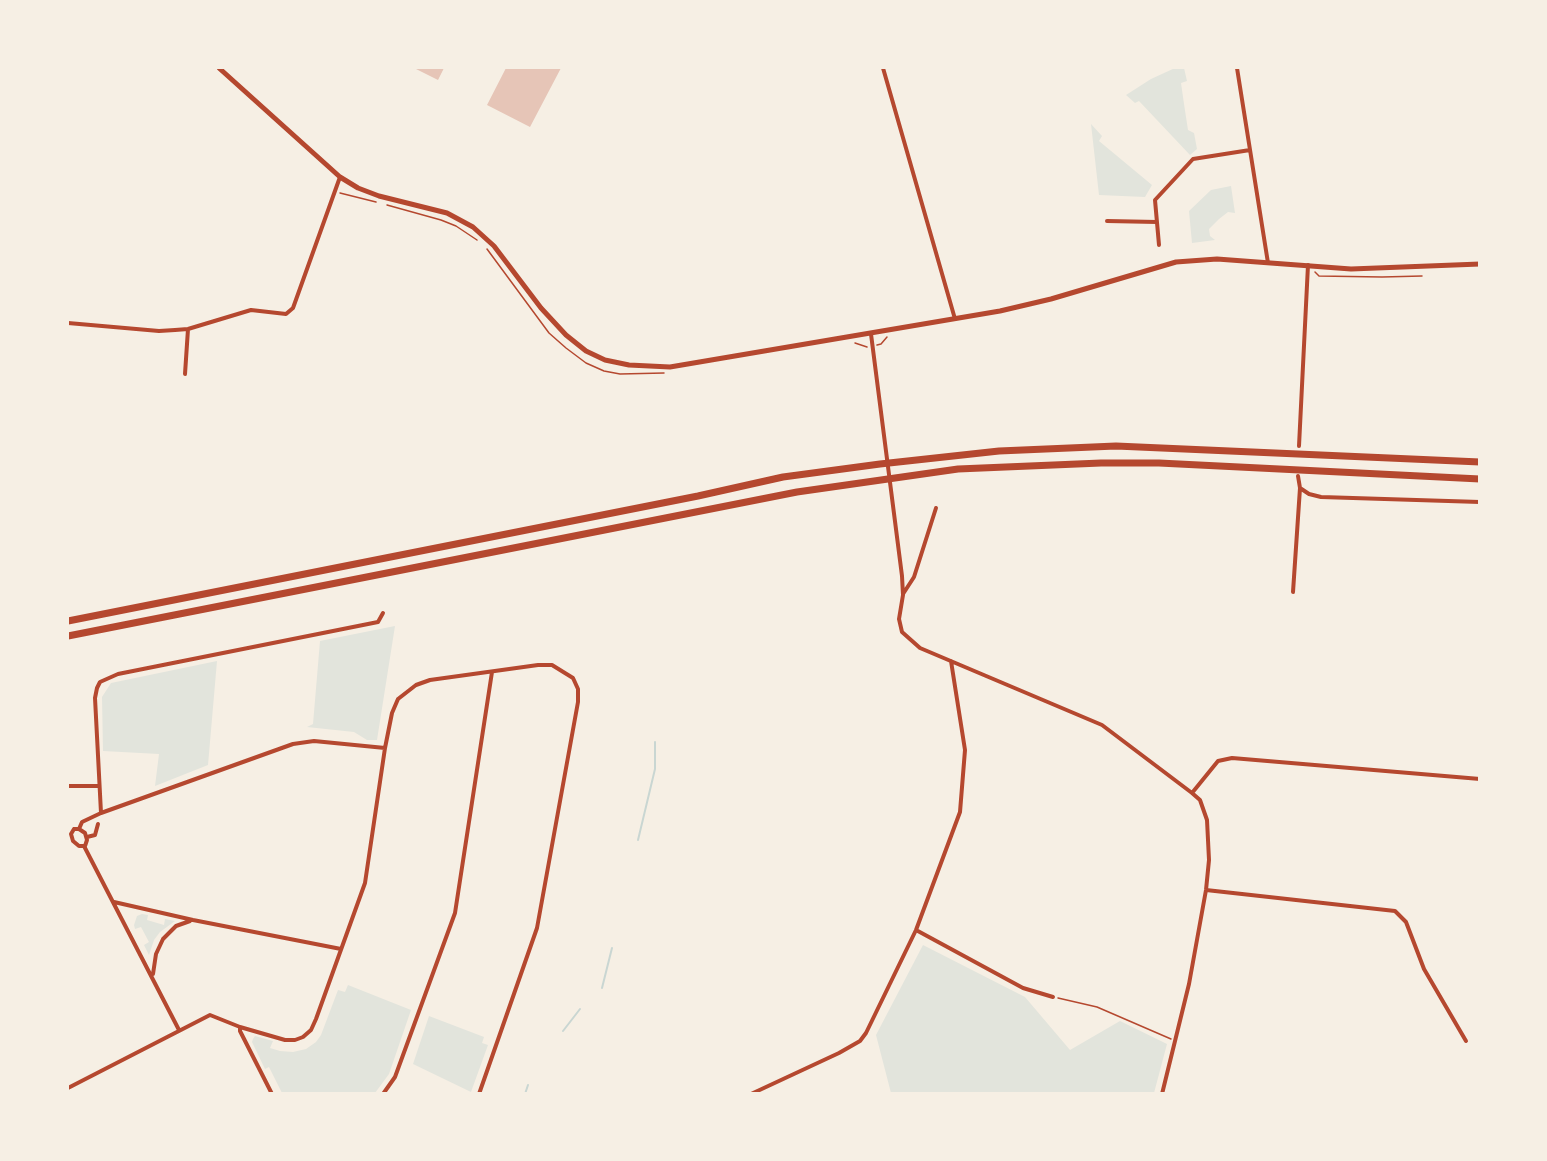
<!DOCTYPE html>
<html>
<head>
<meta charset="utf-8">
<style>
  body { margin:0 }
  #map { position:relative; width:1547px; height:1161px; overflow:hidden; background:#f6efe4; font-family:"Golos Text",sans-serif }
  canvas { display:block }
  .frame { position:absolute; inset:0; border:69px solid #f6efe4; pointer-events:none }
</style>
</head>
<body>
<div id="map">
<canvas width="1547" height="1161"></canvas>
<div class="frame"></div>
</div>
<script>
const g = document.querySelector('canvas').getContext('2d');
g.lineJoin = 'round';
function fillPath(path, color) { g.fillStyle = color; g.fill(path, 'evenodd'); }
const toPath = rows => new Path2D(rows.map(r => 'M' + r).join(''));
function trace(path, color, width, dash) { g.strokeStyle = color; g.lineWidth = width; g.lineCap = dash ? 'butt' : 'round'; g.setLineDash(dash || []); g.stroke(path); }
fillPath(toPath([
  [1175,68,1184,68,1187,81,1181,83,1184,104,1188,130,1194,133,1197,149,1190,155,1139,101,1135,103,1126,95,1151,79],
  [1091,124,1102,136,1099,141,1152,185,1145,197,1099,195],
  [1231,186,1235,213,1228,212,1219,219,1209,229,1210,236,1215,240,1192,243,1189,211,1211,190],
  [395,626,377,740,367,740,354,732,307,727,313,724,320,641],
  [217,661,208,765,155,786,159,754,103,751,102,697,111,683],
  [142,914,148,915,147,920,164,925,165,919,175,921,160,932,154,940,149,955,144,945,149,942,141,927,135,929,134,925,137,916],
  [923,945,1025,997,1070,1050,1120,1021,1167,1044,1154,1093,891,1093,876,1035],
  [348,985,411,1010,389,1074,375,1093,282,1093,269,1067,265,1069,252,1042,253,1039,255,1036,273,1041,270,1048,280,1051,293,1052,306,1049,316,1042,321,1035,338,990,345,992],
  [429,1016,484,1037,482,1043,488,1045,471,1092,413,1064]
]), '#e2e4dc');
trace(toPath([
  [638,840,655,769,655,742],
  [602,988,612,948],
  [563,1031,580,1009],
  [525,1094,528,1085]
]), '#c9d6d2', 2);
fillPath(toPath([
  [414,68,444,68,438,80],
  [506,68,561,68,530,127,487,105]
]), '#e6c5b7');
trace(toPath([
  [340,193,376,202],
  [387,205,441,220,456,226,477,240],
  [487,249,549,333,566,348,586,363,604,371,620,374,664,373],
  [1315,272,1319,276,1382,277,1422,276],
  [855,343,867,347],
  [877,345,881,344,887,337],
  [1058,998,1097,1007,1171,1039]
]), '#b5482f', 1.5);
trace(toPath([
  [883,68,955,319],
  [1237,68,1268,263],
  [1107,221,1157,222],
  [1159,245,1155,200,1193,159,1250,150],
  [68,323,159,331,175,330,188,329,251,310,286,314,293,308,340,177],
  [871,334,902,576,903,595,899,619,902,632,920,648,1102,725,1192,793,1218,761,1232,758,1480,779],
  [185,374,188,329],
  [1299,446,1308,265],
  [1298,476,1300,488,1309,494,1321,497,1480,502],
  [1293,592,1300,488],
  [903,594,914,577,936,508],
  [68,786,99,786],
  [101,813,95,698,97,688,100,682,118,674,378,622,383,613],
  [74,829,79,829,85,833,87,840,85,846,79,846,73,841,71,834,74,829],
  [79,829,82,822,101,813,293,744,314,741,385,748],
  [87,837,95,835,98,824],
  [84,846,179,1030],
  [1206,890,1395,911,1406,922,1424,969,1466,1041],
  [114,902,193,920,341,949],
  [916,930,1023,988,1053,997],
  [153,974,156,954,163,939,176,926,190,921],
  [240,1027,240,1031,272,1094],
  [68,1088,210,1015,240,1027,285,1040,295,1040,303,1037,311,1030,316,1019,365,883,385,748,392,713,398,699,416,685,430,680,538,665,552,665,573,678,578,689,578,702,537,928,479,1094],
  [383,1094,395,1077,455,913,492,672],
  [751,1094,839,1053,860,1041,866,1033,916,930,960,812,965,750,951,661],
  [1162,1094,1189,984,1206,890,1209,860,1207,820,1200,800,1192,793]
]), '#b5482f', 4);
trace(toPath([
  [219,68,340,177,358,188,379,196,447,213,473,227,494,246,541,308,566,335,586,351,605,360,629,365,670,367,1000,311,1051,299,1176,262,1217,259,1351,269,1480,264]
]), '#b5482f', 5);
trace(toPath([
  [68,621,698,496,783,477,880,464,999,451,1116,446,1480,462],
  [68,636,797,492,958,469,1101,463,1159,463,1480,479]
]), '#b5482f', 7);
</script>
</body>
</html>
